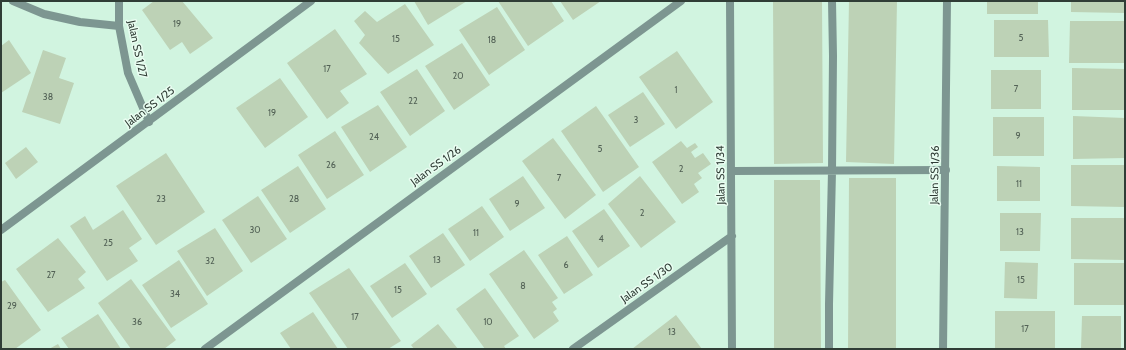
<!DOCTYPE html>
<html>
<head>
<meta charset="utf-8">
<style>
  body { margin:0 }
  #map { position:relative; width:1126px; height:350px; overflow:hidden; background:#d1f4e0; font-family:Cabin,sans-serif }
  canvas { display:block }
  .frame { position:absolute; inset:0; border:2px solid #303d36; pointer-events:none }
</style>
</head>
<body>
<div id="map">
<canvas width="1126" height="350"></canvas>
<div class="frame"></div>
</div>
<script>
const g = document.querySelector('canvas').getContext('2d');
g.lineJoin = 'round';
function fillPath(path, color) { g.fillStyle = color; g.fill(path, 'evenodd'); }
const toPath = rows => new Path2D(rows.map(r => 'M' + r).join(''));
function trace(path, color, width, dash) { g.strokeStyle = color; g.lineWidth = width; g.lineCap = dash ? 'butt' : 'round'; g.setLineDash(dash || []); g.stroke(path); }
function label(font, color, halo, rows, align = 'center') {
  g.font = font + ' Cabin,sans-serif'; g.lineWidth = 3; g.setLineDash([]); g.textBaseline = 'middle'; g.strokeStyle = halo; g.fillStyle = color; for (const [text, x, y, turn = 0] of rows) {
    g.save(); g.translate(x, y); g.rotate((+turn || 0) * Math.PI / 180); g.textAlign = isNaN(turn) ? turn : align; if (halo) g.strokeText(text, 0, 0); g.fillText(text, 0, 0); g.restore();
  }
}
fillPath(toPath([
  [154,1,182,1,213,38,190,54,182,42,170,50,142,10],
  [414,1,467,1,428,25],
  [498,1,551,1,564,21,528,46],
  [560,1,601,1,573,20],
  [773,1,822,1,823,163,774,164],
  [849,1,897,1,894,164,846,162],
  [987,1,1038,1,1038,14,987,14],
  [1071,1,1125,1,1125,13,1071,12],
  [405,4,434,45,388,74,359,43,365,35,354,21,365,11,377,22],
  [497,7,525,50,489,75,459,30],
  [994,20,1048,20,1049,57,994,57],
  [1070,21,1125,21,1125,63,1069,63],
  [335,29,367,74,340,91,349,103,327,119,287,63],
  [9,40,31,73,1,93,1,46],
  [462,43,490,85,454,110,425,66],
  [43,50,66,58,59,78,74,83,60,124,22,112],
  [677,51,713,102,676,129,639,77],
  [1072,68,1125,69,1125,110,1072,110],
  [417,69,445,111,410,136,380,92],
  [991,70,1041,70,1041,109,991,109],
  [280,78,308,117,265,148,236,108],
  [643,92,665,124,630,147,608,115],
  [378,105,407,147,370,172,341,127],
  [596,106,639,167,603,192,561,131],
  [1073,116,1125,118,1125,158,1073,159],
  [993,117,1044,117,1044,156,993,156],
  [335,131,364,175,327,199,298,155],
  [553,138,596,195,565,219,522,161],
  [681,141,687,148,695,143,698,147,691,152,695,158,703,153,711,164,698,173,702,178,694,184,699,192,682,204,652,162],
  [26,147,38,162,16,179,5,163],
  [166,153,205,212,156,245,116,186],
  [1071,165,1125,165,1125,207,1071,206],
  [298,166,326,209,290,233,261,190],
  [997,166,1040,167,1040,201,997,201],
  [523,176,545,208,510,231,489,199],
  [640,176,676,222,641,248,608,204],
  [849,178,896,178,896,349,848,349],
  [774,180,820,180,821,349,774,349],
  [258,196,287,239,251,263,222,220],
  [482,206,504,237,470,261,448,229],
  [604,209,630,246,598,268,572,231],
  [123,210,142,239,129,248,138,261,107,281,70,226,85,216,93,230],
  [1000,213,1041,213,1040,251,1000,251],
  [1071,218,1125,218,1125,260,1071,259],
  [215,228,243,271,207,296,177,251],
  [443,233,465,265,431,288,409,256],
  [567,236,593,275,564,294,538,255],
  [58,238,86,272,78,279,85,288,48,312,16,269],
  [524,250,558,298,552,302,557,309,553,312,559,321,534,339,489,274],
  [179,260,208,304,171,328,142,285],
  [1005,262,1038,263,1037,299,1004,298],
  [405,263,427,294,392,318,370,286],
  [1074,263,1125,263,1125,305,1074,305],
  [349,268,401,341,388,349,348,349,309,293],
  [131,279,176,340,164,349,131,349,98,303],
  [5,280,41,330,15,349,1,349,1,282],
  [485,288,519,336,504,346,506,349,485,349,456,309],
  [995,311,1055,311,1055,348,995,348],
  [313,312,338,349,291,349,280,333],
  [98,314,121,349,69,349,61,338],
  [676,315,702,349,632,349],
  [1082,316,1121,316,1121,349,1081,349],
  [438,324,458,349,414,349,411,345],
  [58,344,61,349,49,349]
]), '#bdd2b6');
trace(toPath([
  [732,171,946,170],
  [829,349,829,304,832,171,833,56,832,1]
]), '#7d9691', 8);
trace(toPath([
  [13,1,44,14,80,22,119,26],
  [119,1,119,26,128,73,149,122],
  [730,1,732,349],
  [1,230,311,1],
  [205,349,681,1],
  [573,349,732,236]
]), '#7d9691', 8);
trace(toPath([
  [943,349,947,1]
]), '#7d9691', 8);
label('9px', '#536256', null, [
  ["19",177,24],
  ["5",1021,38],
  ["15",396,39],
  ["18",492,40],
  ["17",327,69],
  ["20",458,76],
  ["7",1016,89],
  ["1",676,90],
  ["38",48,97],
  ["22",413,101],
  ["19",272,113],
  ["3",636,120],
  ["9",1018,136],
  ["24",374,137],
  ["5",600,149],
  ["26",331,165],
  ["2",681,169],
  ["7",559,178],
  ["11",1019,184],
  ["23",161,199],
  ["28",294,199],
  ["9",517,204],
  ["2",642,213],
  ["30",255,230],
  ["13",1020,232],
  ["11",476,233],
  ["4",601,239],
  ["25",108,243],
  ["13",437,260],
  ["32",210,261],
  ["6",566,265],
  ["27",51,275],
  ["15",1021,280],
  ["8",523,286],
  ["15",398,290],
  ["34",175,294],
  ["29",12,306],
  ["17",355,317],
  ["36",137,322],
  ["10",488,322],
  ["17",1025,329],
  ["13",672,332]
]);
label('11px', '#303d36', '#e9fdf1', [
  ["Jalan SS 1/27",137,49,78],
  ["Jalan SS 1/25",150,107,-37],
  ["Jalan SS 1/26",436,166,-36],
  ["Jalan SS 1/34",721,175,-91],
  ["Jalan SS 1/36",935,175,-89],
  ["Jalan SS 1/30",647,283,-35]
]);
</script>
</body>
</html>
